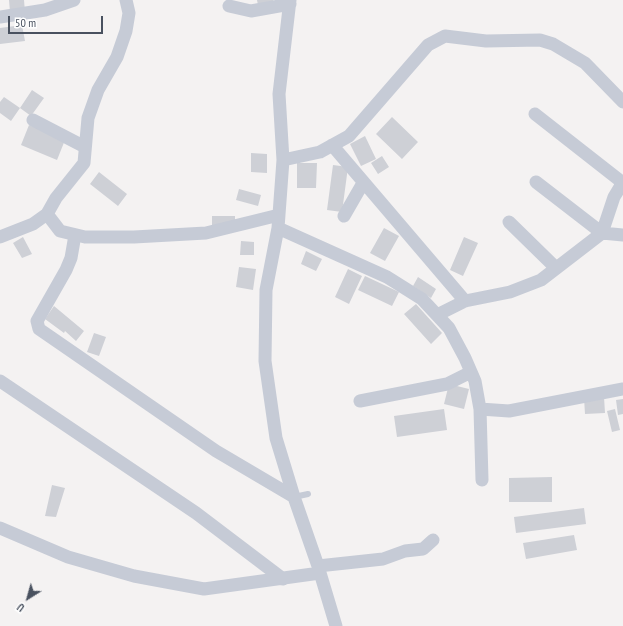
<!DOCTYPE html>
<html>
<head>
<meta charset="utf-8">
<style>
  body { margin:0 }
  #map { position:relative; width:623px; height:626px; overflow:hidden; background:#f4f2f2; font-family:"PT Sans Narrow",sans-serif }
  canvas { display:block }
  .north { position:absolute; left:8px; top:578px; width:40px; height:40px; -webkit-text-stroke:3px #fff; paint-order:stroke; rotate:217deg; font-size:11px; font-weight:700; line-height:16px; text-align:center; color:#49515f }
  .north::after { content:''; display:block; margin:auto; width:14px; height:18px; background:#49515f; clip-path:polygon(50% 0,100% 100%,50% 72%,0 100%) }
  .scale { position:absolute; left:8px; top:16px; width:95px; height:18px; box-sizing:border-box; border:2px solid #49515f; border-top:0; padding-left:5px; font-size:12px; line-height:14px; white-space:nowrap; color:#49515f; -webkit-text-stroke:3px #fff; paint-order:stroke }
</style>
</head>
<body>
<div id="map">
<canvas width="623" height="626"></canvas>
<div class="north">U</div>
<div class="scale">50 m</div>
</div>
<script>
const g = document.querySelector('canvas').getContext('2d');
g.lineJoin = 'round';
function fillPath(path, color) { g.fillStyle = color; g.fill(path, 'evenodd'); }
const toPath = rows => new Path2D(rows.map(r => 'M' + r).join(''));
function trace(path, color, width, dash) { g.strokeStyle = color; g.lineWidth = width; g.lineCap = dash ? 'butt' : 'round'; g.setLineDash(dash || []); g.stroke(path); }
fillPath(toPath([
  [9,0,24,0,25,12,10,12],
  [257,0,273,0,274,2,258,5],
  [22,25,25,41,0,44,0,28],
  [32,90,44,98,31,116,20,108],
  [4,97,20,108,11,121,0,113,0,102],
  [392,117,418,142,402,159,376,134],
  [29,125,65,140,57,160,21,145],
  [365,136,376,159,361,166,350,144],
  [251,153,267,154,267,173,251,172],
  [382,156,389,167,378,174,371,163],
  [297,163,317,163,316,188,297,188],
  [333,165,348,167,342,212,327,210],
  [99,172,127,194,118,206,90,184],
  [239,189,261,195,258,206,236,200],
  [212,216,235,216,235,225,212,225],
  [384,228,399,236,385,261,370,253],
  [23,237,32,254,22,258,13,243],
  [464,237,478,243,463,276,450,270],
  [241,241,254,242,254,255,240,255],
  [306,251,322,259,316,271,301,264],
  [239,267,256,269,253,290,236,287],
  [348,269,362,276,349,304,335,297],
  [365,276,399,292,392,306,358,290],
  [418,277,436,289,431,298,413,286],
  [416,304,442,333,431,344,404,314],
  [54,306,84,331,76,341,65,331,64,333,45,319],
  [94,333,106,337,99,356,87,352],
  [449,384,469,389,464,409,444,404],
  [604,397,605,413,585,414,584,398],
  [623,399,623,414,618,415,616,400],
  [444,409,447,430,397,437,394,416],
  [615,409,620,430,612,432,607,411],
  [552,477,552,502,509,502,509,478],
  [52,485,65,488,56,517,45,516],
  [584,508,586,524,516,533,514,517],
  [574,535,577,550,526,559,523,543]
]), '#ced0d6');
trace(toPath([
  [294,497,308,494]
]), '#c6cbd6', 6);
trace(toPath([
  [290,0,279,94,283,160,278,228,266,290,265,361,276,438,294,497,318,566,336,626],
  [229,6,251,11,290,4],
  [0,17,45,10,74,0],
  [535,114,623,183],
  [33,120,85,147],
  [332,145,465,301],
  [283,160,320,152,349,136,428,45,445,36,486,41,540,40,553,44,585,63,623,102],
  [536,182,602,233,623,235],
  [47,214,60,231,85,237,134,237,206,233,279,215],
  [344,216,363,183],
  [509,222,556,268],
  [278,228,387,277,422,299,449,328,465,358,475,381,480,409,482,480],
  [75,235,71,258,66,270,37,321,39,329,216,451,294,497],
  [0,237,33,224,47,214,56,198,84,163,88,118,98,90,117,57,126,31,129,13,126,0],
  [437,315,465,301,510,292,541,280,602,233,614,197,623,182],
  [0,381,196,513,283,579],
  [360,401,447,384,471,372],
  [480,409,509,411,623,389],
  [0,528,68,557,134,576,204,589,320,573],
  [318,566,383,559,405,551,423,549,433,540]
]), '#c6cbd6', 13);
</script>
</body>
</html>
